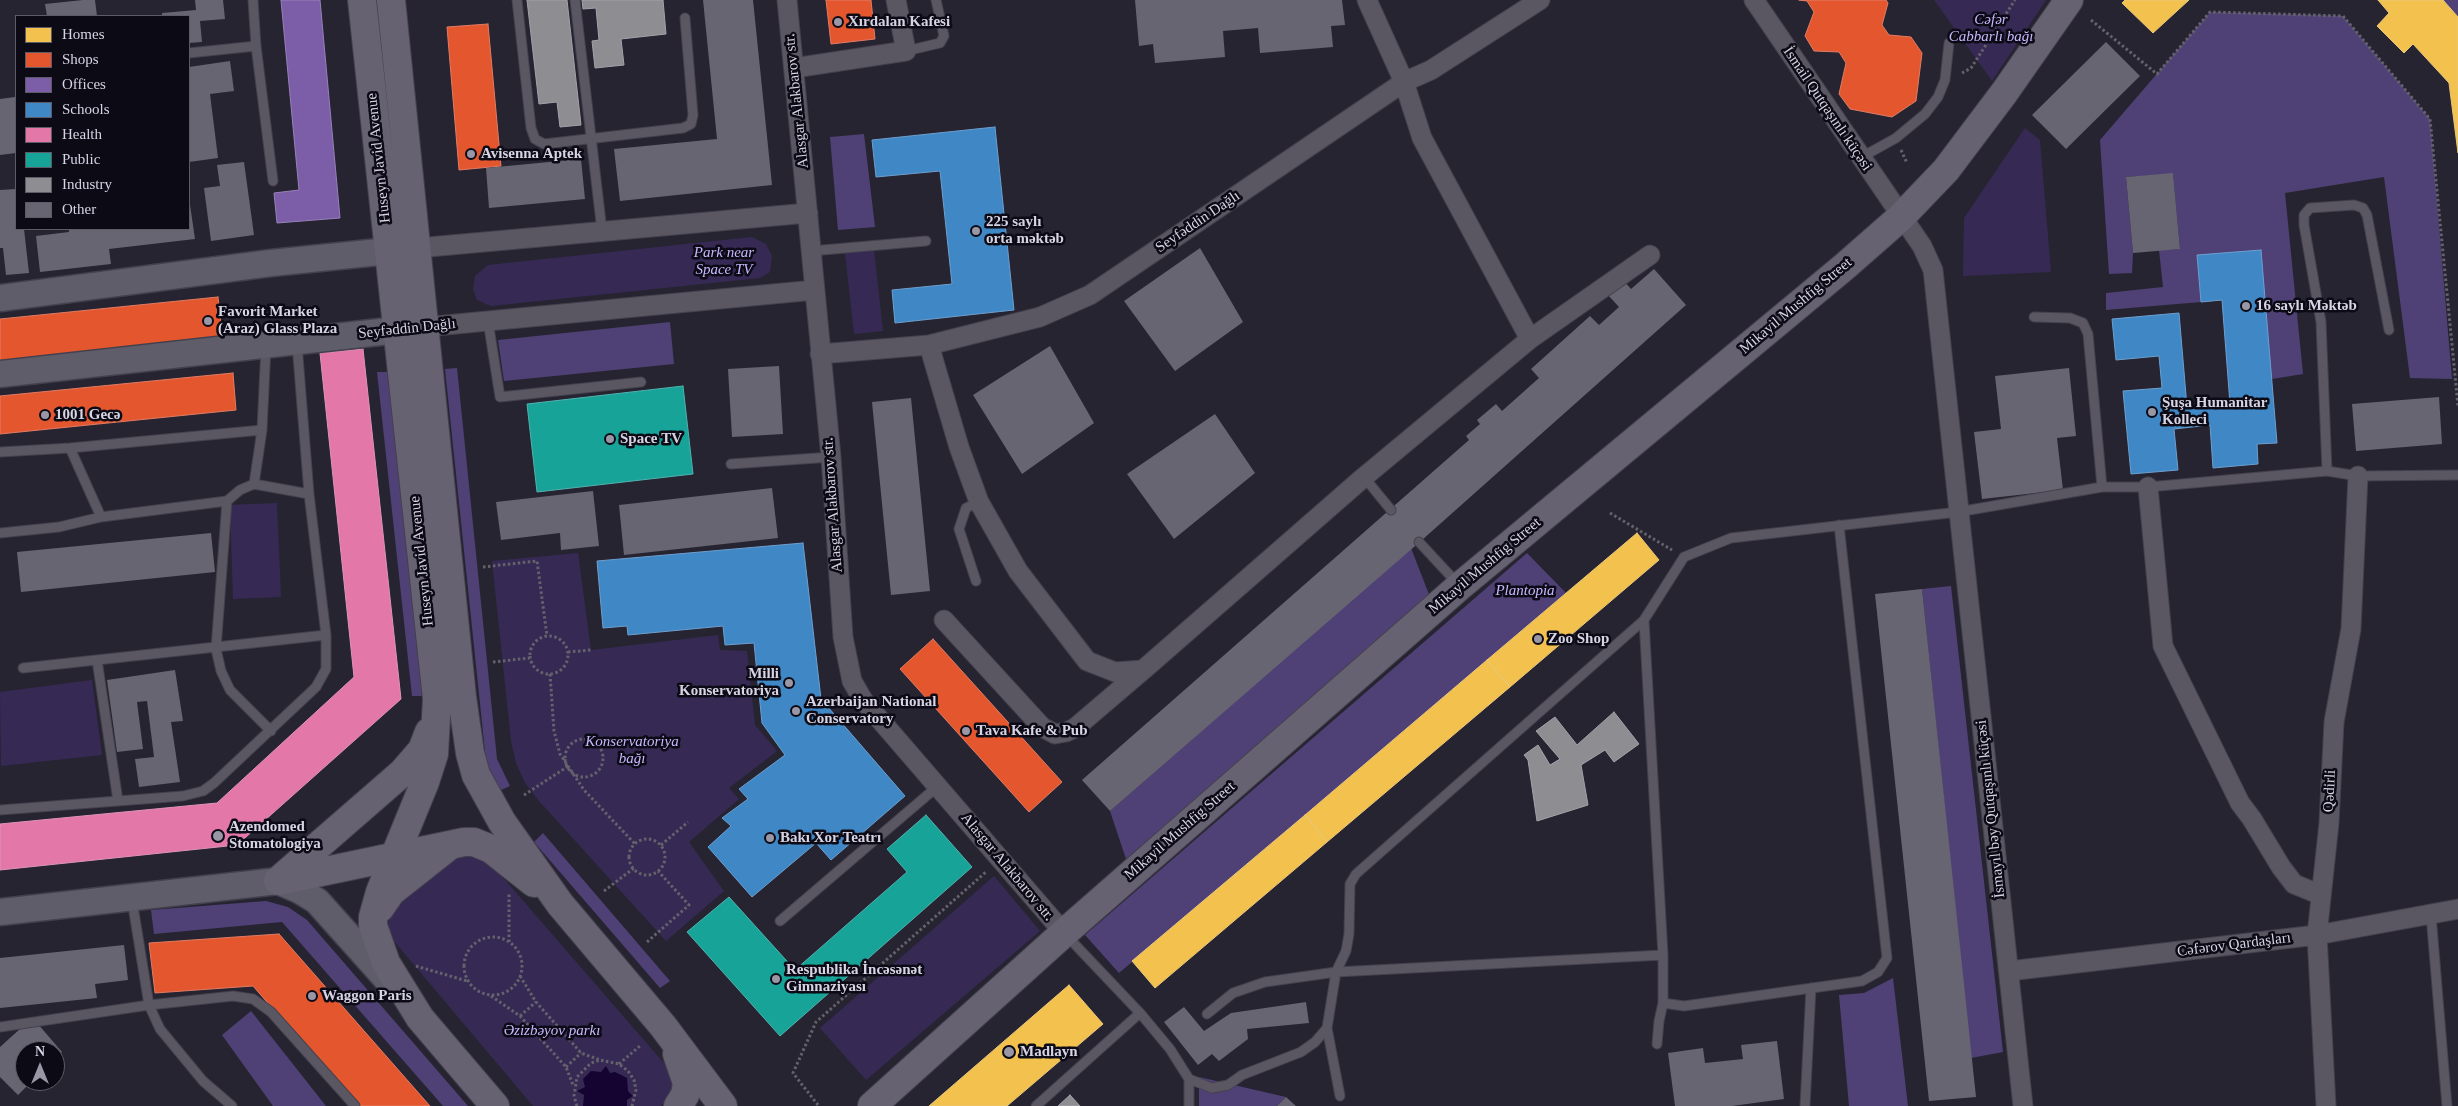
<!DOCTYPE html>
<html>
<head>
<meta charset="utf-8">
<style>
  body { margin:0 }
  #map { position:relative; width:2458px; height:1106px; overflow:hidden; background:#272431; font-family:"Times New Roman",serif }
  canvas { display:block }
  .legend { position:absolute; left:15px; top:15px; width:175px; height:215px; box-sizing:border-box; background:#0c0a15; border:1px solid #5d5b68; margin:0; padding:6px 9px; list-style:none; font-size:15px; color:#d7d4e5 }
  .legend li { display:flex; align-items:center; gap:10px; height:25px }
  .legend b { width:25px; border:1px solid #5d5b68 }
  .north { position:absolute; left:15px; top:1041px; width:50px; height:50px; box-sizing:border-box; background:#0c0a15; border:1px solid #5d5b68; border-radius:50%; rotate:0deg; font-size:14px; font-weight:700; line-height:20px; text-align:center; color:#d7d4e5 }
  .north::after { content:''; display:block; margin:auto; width:18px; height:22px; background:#9996a6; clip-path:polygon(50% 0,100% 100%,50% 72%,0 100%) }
</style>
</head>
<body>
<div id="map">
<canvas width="2458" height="1106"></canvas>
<ul class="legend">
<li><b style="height:14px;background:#f2c14e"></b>Homes</li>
<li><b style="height:14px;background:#e4572e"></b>Shops</li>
<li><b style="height:14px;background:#7b5ea7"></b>Offices</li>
<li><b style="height:14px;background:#3f88c5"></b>Schools</li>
<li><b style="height:14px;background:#e377a8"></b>Health</li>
<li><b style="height:14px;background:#17a398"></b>Public</li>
<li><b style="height:14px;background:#8d8d92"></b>Industry</li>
<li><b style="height:14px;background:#686572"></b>Other</li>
</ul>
<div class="north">N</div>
</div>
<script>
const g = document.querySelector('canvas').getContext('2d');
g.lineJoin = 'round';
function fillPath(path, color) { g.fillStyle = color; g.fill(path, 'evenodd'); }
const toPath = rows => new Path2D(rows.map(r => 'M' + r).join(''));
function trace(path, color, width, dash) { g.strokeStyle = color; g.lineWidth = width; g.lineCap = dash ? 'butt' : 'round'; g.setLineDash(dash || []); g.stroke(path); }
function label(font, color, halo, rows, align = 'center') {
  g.font = font + ' "Times New Roman",serif'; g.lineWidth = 5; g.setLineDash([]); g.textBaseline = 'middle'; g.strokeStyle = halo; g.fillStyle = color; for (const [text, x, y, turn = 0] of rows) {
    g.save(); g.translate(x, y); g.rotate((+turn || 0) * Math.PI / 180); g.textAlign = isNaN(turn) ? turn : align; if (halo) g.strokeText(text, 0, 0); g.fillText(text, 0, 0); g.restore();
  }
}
fillPath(toPath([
  [1934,0,2046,0,1992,81],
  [2025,128,2040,140,2051,272,1963,276,1964,218],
  [752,237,766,244,772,256,770,272,760,278,491,306,477,300,473,289,475,276,488,265],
  [874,250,883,331,854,334,845,253],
  [277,503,281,597,233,599,230,505],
  [578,553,591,650,718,635,720,650,747,651,755,725,777,751,729,788,739,799,689,842,724,891,666,941,539,801,525,783,516,763,511,741,492,561],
  [92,680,102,755,1,766,0,692],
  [464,853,486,858,670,1070,674,1079,673,1095,661,1106,533,1106,388,934,387,914,453,855],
  [994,876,1040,931,866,1080,820,1028]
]), '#362a55');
fillPath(toPath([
  [2443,0,2458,0,2458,17],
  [2210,12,2343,16,2430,119,2452,379,2410,378,2384,177,2285,193,2303,374,2272,379,2197,255,2201,302,2106,310,2106,293,2163,287,2159,250,2180,249,2173,174,2126,177,2133,253,2132,273,2109,274,2100,140],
  [864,134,875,227,838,230,830,137],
  [670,322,674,364,504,381,498,340],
  [457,368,497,759,510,786,499,791,486,761,445,369],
  [377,372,389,372,422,696,412,696],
  [1411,548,1430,597,1126,859,1110,811],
  [1527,553,1566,593,1119,973,1085,935],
  [1951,586,2003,1052,1971,1058,1922,589],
  [543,833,670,981,660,988,534,842],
  [266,901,288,907,307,920,468,1106,443,1106,282,922,154,934,151,910],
  [1893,978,1908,1106,1849,1106,1839,995,1864,993],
  [251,1011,326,1106,273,1106,222,1035],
  [1199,1077,1286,1097,1277,1106,1199,1106]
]), '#4f4175');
fillPath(toPath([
  [606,1066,610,1073,615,1072,627,1078,628,1091,633,1096,627,1100,627,1106,583,1106,584,1095,577,1091,585,1087,583,1079,591,1071,601,1072]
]), '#150331');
const homes = toPath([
  [2125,0,2189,0,2153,33,2122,3,2125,0],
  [2378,0,2443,0,2458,17,2458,153,2449,83,2413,44,2404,53,2377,26,2389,13,2378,0],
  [1637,533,1659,560,1510,687,1487,660,1637,533],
  [1487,660,1510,687,1327,842,1305,815,1487,660],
  [1305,815,1327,842,1155,988,1132,961,1305,815],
  [1069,985,1103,1024,1007,1106,929,1106,1069,985]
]);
fillPath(homes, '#f2c14e');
trace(homes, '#eac77b', 1);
const shops = toPath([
  [826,0,871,0,875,39,831,44,826,0],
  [1799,0,1886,0,1888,3,1882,25,1889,35,1911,37,1922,53,1916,101,1892,117,1850,109,1839,94,1846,63,1839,52,1814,51,1805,36,1814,12,1807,1,1799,0],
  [488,24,501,166,459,170,447,27,488,24],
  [218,297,223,342,0,364,0,319,218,297],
  [233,373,236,410,0,434,0,396,233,373],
  [933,639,1062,782,1029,812,900,669,933,639],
  [279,934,430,1106,357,1106,253,986,155,993,149,943,279,934]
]);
fillPath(shops, '#e4572e');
trace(shops, '#e07c65', 1);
const offices = toPath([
  [281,0,320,0,340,218,277,223,274,193,299,190,281,0]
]);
fillPath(offices, '#7b5ea7');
trace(offices, '#9781ba', 1);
const schools = toPath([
  [995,127,1014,310,895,323,892,290,952,284,940,171,876,177,872,140,995,127],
  [2261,250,2277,443,2257,444,2258,464,2213,468,2210,425,2174,429,2178,470,2131,474,2123,391,2162,388,2159,356,2116,360,2112,319,2179,313,2187,407,2230,404,2222,300,2201,302,2197,255,2261,250],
  [803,543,821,699,905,796,831,860,816,843,752,897,708,847,731,826,722,818,748,799,739,789,785,755,762,723,754,643,725,645,723,626,628,635,627,626,603,628,597,561,803,543]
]);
fillPath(schools, '#3f88c5');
trace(schools, '#6d9fcf', 1);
const health = toPath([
  [363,349,401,699,237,845,0,870,0,824,217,803,354,677,320,353,363,349]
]);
fillPath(health, '#e377a8');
trace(health, '#df93ba', 1);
const public = toPath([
  [683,386,693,474,537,492,527,404,683,386],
  [926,815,972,867,780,1036,687,932,729,897,795,970,907,872,887,849,926,815]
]);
fillPath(public, '#17a398');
trace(public, '#51b2af', 1);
const industry = toPath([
  [527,0,567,0,581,125,560,127,557,102,539,104,527,0],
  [582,0,663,0,666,34,621,39,624,65,595,68,592,41,599,40,596,8,583,9,582,0],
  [1614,712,1639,744,1614,762,1605,750,1581,765,1588,805,1537,821,1528,760,1524,755,1538,745,1550,765,1560,759,1536,731,1555,717,1577,745,1614,712],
  [1070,1095,1080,1106,1058,1106,1070,1095]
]);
fillPath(industry, '#8d8d92');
trace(industry, '#a3a2ab', 1);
fillPath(toPath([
  [83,0,95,0,97,16,47,16,45,4],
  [195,0,223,0,225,19,200,21,202,42,189,43,189,16,162,16,162,13,196,10],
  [703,0,753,0,772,185,620,201,614,149,717,139],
  [1135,0,1342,0,1345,25,1331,26,1333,47,1260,53,1258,28,1223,31,1225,57,1155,63,1153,44,1139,46],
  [2106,42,2140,76,2066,149,2032,115],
  [230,61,234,91,210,94,218,158,189,162,189,67],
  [15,97,16,153,0,155,0,99],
  [581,159,585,199,489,208,486,168],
  [244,162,254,235,211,241,204,188,220,186,217,165],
  [2173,173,2180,249,2133,253,2126,177],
  [16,189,16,229,24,229,29,273,6,275,3,248,0,248,0,190],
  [189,198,195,239,109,249,111,264,40,272,36,236,69,232,69,229,189,229],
  [1200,248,1243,322,1175,371,1124,301],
  [1654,269,1686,305,1422,540,1110,811,1082,780,1469,440,1466,436,1480,424,1477,420,1496,404,1502,411,1539,378,1531,369,1590,316,1599,325,1619,307,1607,294,1623,280,1631,289],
  [1050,346,1094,423,1022,474,973,395],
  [779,366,783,434,732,437,728,369],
  [2069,368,2076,436,2057,438,2063,490,1982,499,1974,432,2001,429,1995,376],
  [2439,397,2442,444,2356,451,2352,404],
  [911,398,930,591,891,595,872,402],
  [1215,414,1255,473,1174,539,1127,474],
  [772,488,778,538,624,555,619,505],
  [593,491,599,546,561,550,560,533,501,540,496,502],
  [211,533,215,572,21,592,17,552],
  [1922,589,1976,1097,1929,1101,1875,594],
  [175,670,183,721,171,722,180,782,139,787,135,759,154,757,147,701,137,702,143,749,117,752,107,680],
  [124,945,128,980,95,984,97,998,0,1008,0,958],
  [1306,1002,1309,1023,1247,1029,1248,1039,1219,1061,1212,1054,1198,1065,1164,1022,1184,1007,1204,1031,1231,1013],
  [38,1024,62,1052,55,1059,55,1051,25,1051,25,1081,32,1081,18,1095,0,1077,0,1047,21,1028],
  [1777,1041,1784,1099,1732,1106,1675,1106,1668,1053,1703,1048,1705,1063,1743,1059,1741,1045],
  [1286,1097,1296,1106,1277,1106]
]), '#686572');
const lane = toPath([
  [253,0,256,46,273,181],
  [517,0,531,128,535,139,544,144,683,128,691,124,693,115,685,18],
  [575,0,602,231],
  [906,51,940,43,944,36,936,0],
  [189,53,256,46],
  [1860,158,1896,138,1925,114,1938,97,1945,80,1949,43],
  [811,251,926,241],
  [2034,317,2070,318,2083,323,2088,334,2102,487],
  [488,321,500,397,641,382],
  [70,448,101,517],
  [0,452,70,448,262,430,266,346],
  [731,464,831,457],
  [2327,471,2321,322,2304,225,2304,215,2310,208,2354,205,2363,208,2367,215,2389,330],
  [1364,477,1391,510],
  [254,484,309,494],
  [227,501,216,649,221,671,230,690,271,731],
  [0,533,59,527,101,517,227,501,240,490,254,484,262,430],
  [1419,542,1458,584],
  [976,581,959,529,966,508,979,502],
  [1644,620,1663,955,1663,1003,1659,1021,1657,1044],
  [97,660,118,801],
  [23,668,326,635],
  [0,810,183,796,203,791,214,783,316,687,326,669,326,635,309,494,297,344],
  [132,900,149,1005,160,1029,203,1081,232,1106],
  [2431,915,2447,1106],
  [780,921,938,786],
  [1066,935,1140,1013,1170,1049,1189,1079,1189,1106],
  [1663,1003,1684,1006,1862,981,1878,972,1887,958,1839,525],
  [1207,1014,1233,993,1265,982,1336,972,1663,955],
  [0,1027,149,1005,233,996,253,999,271,1012,355,1106],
  [1189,1079,1212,1088,1228,1085,1242,1075,1301,1052,1315,1042,1327,1028],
  [1340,1096,1327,1028,1336,972,1346,951,1349,934,1350,884,1356,874,1644,620,1684,557,1731,538,1958,512,2102,487,2148,487,2327,471,2358,476,2458,475],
  [1036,1106,1140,1013],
  [1805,1106,1811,988]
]);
const street = toPath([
  [787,0,831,457,843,637,852,681,863,700,1064,933],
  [1367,0,1404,82,1422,138,1530,339],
  [1754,0,1922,246,1933,270,2023,1106],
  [794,68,906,51,896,0],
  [406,249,808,213],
  [414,328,815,290],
  [929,345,959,447,979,502,1018,571,1087,661,1115,672,1143,670,1364,477,1530,339,1650,255],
  [820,354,929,345,1040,317,1090,295,1404,82,1431,70,1540,0],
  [2148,487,2163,646,2240,803,2252,819,2281,867,2294,884,2321,895],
  [944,620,1042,727,1055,734,1066,732,1075,728,1143,670],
  [2009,971,2317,935,2458,909],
  [2326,1106,2317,935,2329,823,2334,722,2351,629,2358,476]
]);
const secondary = toPath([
  [0,298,271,263,389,251],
  [0,374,398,330],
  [0,912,278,881,299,890,317,901,394,987]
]);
const primary = toPath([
  [362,0,437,699,434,754,425,782,380,892,373,917,373,926,386,963,420,1018,495,1106],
  [391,0,462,697,470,753,476,775,502,822,560,904,663,1026,723,1106],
  [280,879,403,772,422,750,429,732],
  [278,881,464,842,474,842,491,849,534,883],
  [380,908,391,892,448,847],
  [677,1054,687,1083,685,1095,678,1106],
  [872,1106,1064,933,1460,586,1844,267,1901,217,1946,170,2004,93,2069,0]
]);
trace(lane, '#44414e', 11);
trace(street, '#44414e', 21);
trace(secondary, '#44414e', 29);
trace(primary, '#44414e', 30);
trace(toPath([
  [2091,20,2157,74,2210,12,2343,16,2430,119,2458,406],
  [1962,73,1971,68,2015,0],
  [1901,150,1907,163],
  [1610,513,1672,550],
  [483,567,537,561,547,636],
  '530 655a19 19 0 1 1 38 0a19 19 0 1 1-38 0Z',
  [568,652,591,650],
  [493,662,530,658],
  [550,674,554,731,560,754,584,790,635,844],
  '565 758a19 19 0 1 1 38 0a19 19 0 1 1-38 0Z',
  [524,795,567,767],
  '629 857a18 18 0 1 1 36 0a18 18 0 1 1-36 0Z',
  [661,845,688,822],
  [604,891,634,868],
  '464 966a29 29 0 1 1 58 0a29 29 0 1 1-58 0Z',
  [509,942,509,893],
  [647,942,689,905,658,871],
  [416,966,467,981],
  [520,976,536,1002,581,1053,600,1060],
  [491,996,520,1016,566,1067,573,1085],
  [520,1016,536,1002],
  [619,1064,641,1045],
  [566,1067,581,1053],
  [818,1105,793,1073,816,1022,987,871],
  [577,1106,574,1096,577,1077,591,1063,600,1060,619,1064,628,1071,634,1080,636,1090,632,1106]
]), '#65626c', 3, [2.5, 2.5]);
trace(lane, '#5a5762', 9);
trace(street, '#5a5762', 19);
trace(secondary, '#605d6a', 26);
trace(primary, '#666272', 28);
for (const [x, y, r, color] of [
  [838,22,5,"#9996a6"],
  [471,154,5,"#9996a6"],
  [976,231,5,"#9996a6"],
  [2246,306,5,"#9996a6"],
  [208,321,5,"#9996a6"],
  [2152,412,5,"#9996a6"],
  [45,415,5,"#9996a6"],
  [610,439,5,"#9996a6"],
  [1538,639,5,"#9996a6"],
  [789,683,5,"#9996a6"],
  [796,711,5,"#9996a6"],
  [966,731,5,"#9996a6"],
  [218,836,6,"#9996a6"],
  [770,838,5,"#9996a6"],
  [776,979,5,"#9996a6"],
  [312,996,5,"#9996a6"],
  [1009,1052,6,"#9996a6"]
]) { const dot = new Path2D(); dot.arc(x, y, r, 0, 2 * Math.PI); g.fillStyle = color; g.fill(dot); trace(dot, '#0c0a15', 2); }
label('italic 15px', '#c7b8fe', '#0c0a15', [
  ["Cəfər",1991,20],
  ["Cabbarlı bağı",1991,37],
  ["Park near",724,253],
  ["Space TV",724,270],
  ["Plantopia",1525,591],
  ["Konservatoriya",632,742],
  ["bağı",632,759],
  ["Əzizbəyov parkı",552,1031]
]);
label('bold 15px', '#d7d4e5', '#0c0a15', [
  ["Xırdalan Kafesi",848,22],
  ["Avisenna Aptek",481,154],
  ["225 saylı",986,222],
  ["orta məktəb",986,239],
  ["16 saylı Məktəb",2256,306],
  ["Favorit Market",218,312],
  ["(Araz) Glass Plaza",218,329],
  ["Şuşa Humanitar",2162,403],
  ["Kolleci",2162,420],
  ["1001 Gecə",55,415],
  ["Space TV",620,439],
  ["Zoo Shop",1548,639],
  ["Milli",779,674,"right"],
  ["Konservatoriya",779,691,"right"],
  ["Azerbaijan National",806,702],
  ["Conservatory",806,719],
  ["Tava Kafe & Pub",976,731],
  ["Azendomed",229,827],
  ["Stomatologiya",229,844],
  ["Bakı Xor Teatrı",780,838],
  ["Respublika İncəsənət",786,970],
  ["Gimnaziyası",786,987],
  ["Waggon Paris",322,996],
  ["Madlayn",1020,1052]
], 'left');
label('15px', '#d7d4e5', '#0c0a15', [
  ["Alasgar Alakbarov str.",797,101,-96],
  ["İsmail Qutqaşınlı küçəsi",1827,109,56],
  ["Huseyn Javid Avenue",379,158,-96],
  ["Seyfəddin Dağlı",1198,222,-34],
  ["Mikayil Mushfig Street",1796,306,-40],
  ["Seyfəddin Dağlı",407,329,-6],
  ["Alasgar Alakbarov str.",833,505,-94],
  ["Huseyn Javid Avenue",422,561,-96],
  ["Mikayil Mushfig Street",1485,566,-40],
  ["Qədirli",2330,791,-87],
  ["İsmayıl bəy Qutqaşınlı küçəsi",1991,809,-96],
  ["Mikayil Mushfig Street",1180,831,-41],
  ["Alasgar Alakbarov str.",1007,867,50],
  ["Cəfərov Qardaşları",2234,945,-7]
]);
</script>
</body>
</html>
